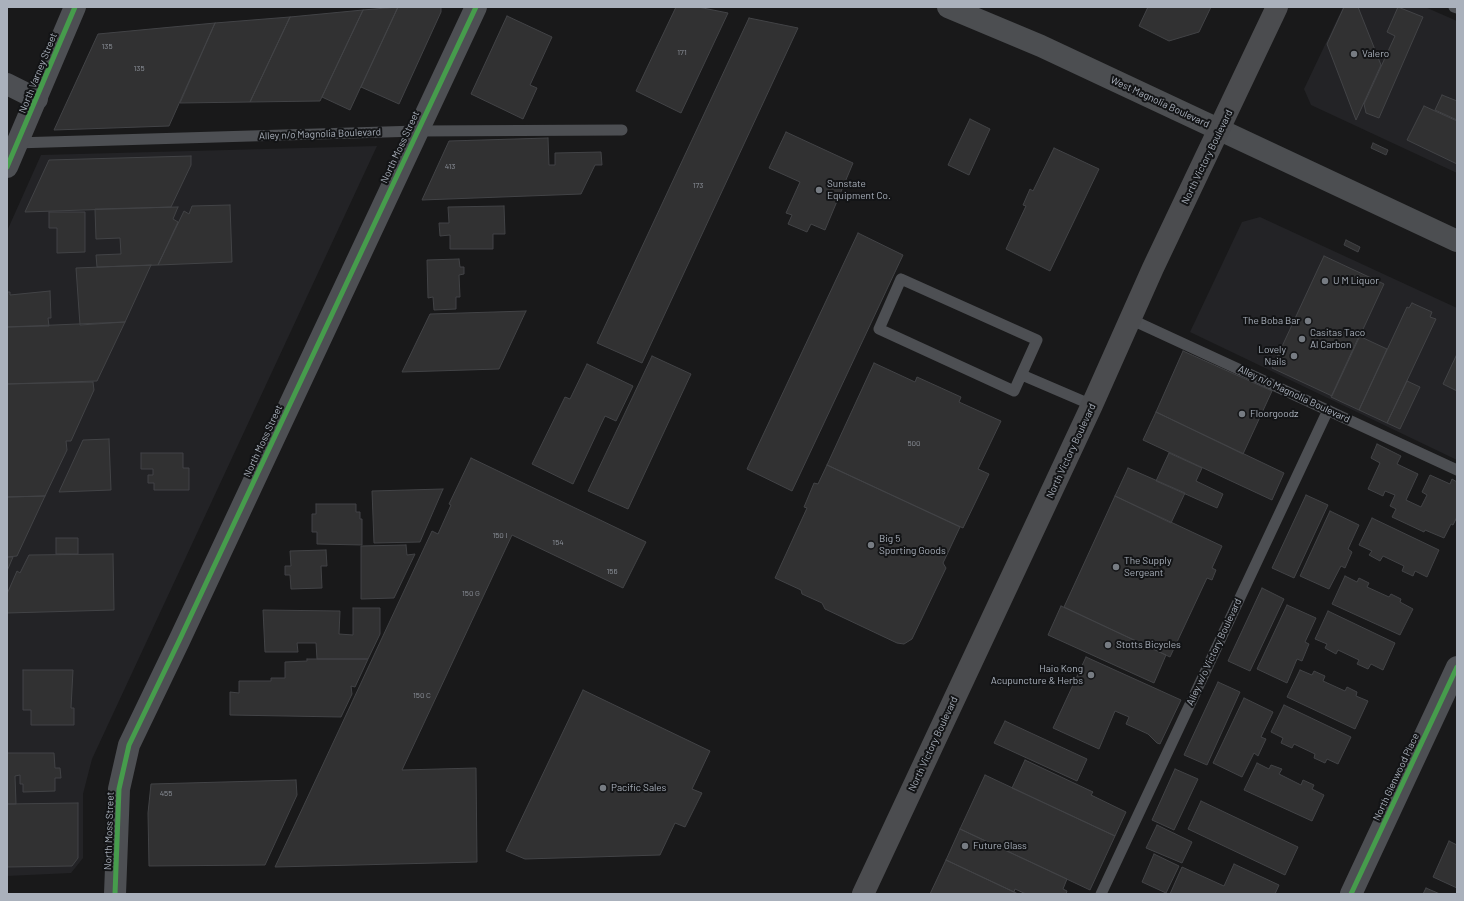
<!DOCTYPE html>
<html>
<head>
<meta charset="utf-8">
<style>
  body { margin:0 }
  #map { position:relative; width:1464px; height:901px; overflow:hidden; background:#19191a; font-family:Barlow,sans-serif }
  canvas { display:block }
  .frame { position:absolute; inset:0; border:8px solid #aab1bc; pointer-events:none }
</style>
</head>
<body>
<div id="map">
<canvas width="1464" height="901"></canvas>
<div class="frame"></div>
</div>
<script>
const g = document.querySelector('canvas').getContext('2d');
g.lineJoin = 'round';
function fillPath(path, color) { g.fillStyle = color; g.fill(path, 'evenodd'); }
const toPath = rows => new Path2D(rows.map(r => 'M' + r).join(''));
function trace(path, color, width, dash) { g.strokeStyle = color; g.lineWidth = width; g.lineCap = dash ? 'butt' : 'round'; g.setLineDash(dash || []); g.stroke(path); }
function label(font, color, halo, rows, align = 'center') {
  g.font = font + ' Barlow,sans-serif'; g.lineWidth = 4; g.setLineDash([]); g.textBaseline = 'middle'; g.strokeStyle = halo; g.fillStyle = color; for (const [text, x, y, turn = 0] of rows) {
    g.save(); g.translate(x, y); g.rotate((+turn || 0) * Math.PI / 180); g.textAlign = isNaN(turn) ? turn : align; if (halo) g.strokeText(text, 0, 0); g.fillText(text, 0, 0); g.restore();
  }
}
fillPath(toPath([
  [1343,7,1425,7,1457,21,1457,173,1311,105,1304,89],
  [377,146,92,759,83,794,83,858,71,873,7,876,7,231,41,155],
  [1260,217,1457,308,1457,460,1190,332,1242,222]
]), '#232326');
const building = toPath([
  [398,7,441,7,441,12,399,104,361,87,398,7],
  [398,7,350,110,322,97,363,10,398,7],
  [676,7,698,7,728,13,681,113,636,91,676,7],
  [1148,7,1211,7,1199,32,1169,41,1139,26,1148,7],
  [1344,7,1358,7,1381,65,1356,120,1327,44,1344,7],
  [1398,7,1423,17,1379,118,1366,113,1364,104,1395,36,1387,32,1398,7],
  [363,10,320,101,250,102,290,17,363,10],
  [507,16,552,37,530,85,537,88,523,119,471,94,507,16],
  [290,17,250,102,180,103,215,23,290,17],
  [749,18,798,28,642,363,597,343,749,18],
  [215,23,169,126,54,130,98,34,215,23],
  [1442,95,1457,101,1457,120,1435,110,1442,95],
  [1424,106,1457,121,1457,164,1407,140,1424,106],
  [970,119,990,129,969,175,948,165,970,119],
  [786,132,853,163,825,230,811,224,807,232,788,224,792,215,786,213,800,182,769,168,786,132],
  [548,138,549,165,555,165,555,153,601,152,602,165,595,165,581,194,422,200,449,141,548,138],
  [1373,143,1388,150,1386,155,1371,148,1373,143],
  [1054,148,1099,169,1050,271,1006,249,1026,206,1023,205,1030,189,1033,191,1054,148],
  [191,156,191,165,171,207,25,212,49,160,191,156],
  [230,205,232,262,158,265,184,211,189,214,192,206,230,205],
  [504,206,505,234,493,234,493,249,450,249,450,235,440,236,439,223,449,223,448,207,504,206],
  [178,207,173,219,178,222,158,265,97,267,96,255,121,254,120,238,96,239,95,209,178,207],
  [49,212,85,212,85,252,57,253,57,228,49,228,49,212],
  [858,233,903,255,792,491,747,469,858,233],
  [1346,240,1360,247,1358,252,1344,245,1346,240],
  [1324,256,1384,284,1332,396,1272,368,1324,256],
  [459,259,460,267,464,267,464,274,459,275,460,297,456,297,456,309,434,310,433,297,428,298,427,260,459,259],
  [151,265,125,322,80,325,76,268,151,265],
  [50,291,51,318,48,318,49,326,7,327,7,292,10,292,10,295,50,291],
  [1412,303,1432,312,1430,317,1436,319,1387,423,1359,410,1407,307,1409,308,1412,303],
  [526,311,499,369,402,372,430,314,526,311],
  [125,322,97,381,7,384,7,327,125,322],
  [1359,336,1387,349,1359,410,1331,397,1359,336],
  [1183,351,1272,391,1243,454,1156,412,1183,351],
  [1457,354,1457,391,1443,384,1457,354],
  [652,356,691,374,628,509,588,491,652,356],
  [874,363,915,382,917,377,961,397,959,402,1001,421,978,469,989,474,963,528,827,465,874,363],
  [587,364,633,386,616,421,605,416,573,484,532,464,565,397,570,399,587,364],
  [1407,381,1420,387,1400,429,1387,423,1407,381],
  [93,382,94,390,71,441,66,441,67,450,45,496,7,497,7,384,93,382],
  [1156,412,1284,473,1272,500,1143,440,1156,412],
  [109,439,111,490,59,492,83,440,109,439],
  [1377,444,1401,456,1397,464,1418,474,1406,500,1421,507,1427,495,1422,492,1430,475,1450,484,1452,479,1457,482,1457,517,1453,525,1451,524,1444,538,1425,530,1424,532,1392,517,1396,509,1390,506,1395,495,1385,491,1383,496,1368,489,1380,463,1371,458,1377,444],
  [141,453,183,453,183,468,189,468,189,490,154,490,154,483,148,483,148,475,153,475,153,469,141,469,141,453],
  [1169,453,1202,468,1196,481,1223,494,1217,508,1156,481,1169,453],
  [471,458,646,542,623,588,512,535,402,770,476,768,477,862,275,867,432,531,438,534,451,505,449,504,471,458],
  [827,465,960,527,943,563,946,568,912,639,904,644,897,643,825,609,822,603,802,594,801,590,775,578,807,508,804,507,814,483,818,484,827,465],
  [1128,468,1185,493,1171,523,1115,496,1128,468],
  [443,489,420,542,374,543,372,491,443,489],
  [1306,495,1328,505,1294,578,1272,568,1306,495],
  [45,496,17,556,7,557,7,497,45,496],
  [1115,496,1222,546,1212,568,1216,570,1212,580,1207,578,1170,657,1064,607,1115,496],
  [316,504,356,504,356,512,360,512,360,519,362,519,362,545,317,544,317,532,312,532,312,514,316,514,316,504],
  [1330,511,1359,525,1348,549,1352,552,1345,568,1341,566,1329,589,1300,576,1330,511],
  [1372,518,1439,550,1427,577,1415,571,1413,576,1402,571,1404,566,1383,556,1380,561,1369,555,1372,551,1359,545,1372,518],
  [56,538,78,538,78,554,56,554,56,538],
  [406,545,407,555,415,554,394,598,361,599,361,546,406,545],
  [326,550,327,566,321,566,322,588,291,589,290,575,285,575,285,566,291,566,290,551,326,550],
  [113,554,114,610,7,613,7,594,17,571,20,573,29,555,113,554],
  [7,557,13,557,7,571,7,557],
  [1345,576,1357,582,1359,578,1369,583,1367,587,1389,597,1391,594,1401,599,1400,602,1413,609,1400,635,1332,604,1345,576],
  [1262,588,1284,599,1250,671,1228,661,1262,588],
  [1287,605,1316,618,1305,642,1309,644,1302,661,1297,659,1287,683,1257,669,1287,605],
  [1061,606,1166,655,1154,683,1048,635,1061,606],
  [353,608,380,608,380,634,368,659,317,659,316,643,297,643,298,652,265,652,263,610,340,611,339,634,353,635,353,608],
  [1328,611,1395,643,1383,670,1371,664,1368,669,1357,664,1359,660,1338,650,1336,654,1325,648,1327,644,1315,639,1328,611],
  [1086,657,1181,700,1160,744,1157,743,1148,734,1126,724,1129,717,1115,711,1099,749,1053,728,1086,657],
  [307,659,368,659,355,687,351,686,352,694,341,717,230,715,230,692,239,693,239,681,271,681,271,678,285,678,285,662,307,661,307,659],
  [23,670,73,670,71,708,74,708,74,725,31,725,31,710,23,710,23,670],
  [1300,670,1312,675,1314,671,1325,676,1323,681,1345,691,1347,687,1357,692,1356,696,1368,701,1355,729,1287,697,1300,670],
  [1218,682,1240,692,1207,765,1184,755,1218,682],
  [583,690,710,751,692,789,702,793,685,827,675,823,660,855,525,859,506,851,583,690],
  [1244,698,1273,712,1261,737,1266,739,1258,756,1254,753,1242,777,1213,763,1244,698],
  [1284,705,1351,737,1338,764,1327,759,1325,763,1314,758,1315,754,1294,744,1292,748,1281,743,1283,738,1271,732,1284,705],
  [1005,721,1087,759,1077,781,994,743,1005,721],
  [7,753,54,753,55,768,60,768,61,778,55,778,55,791,23,792,23,784,20,784,20,775,15,776,16,804,7,804,7,753],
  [1025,760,1093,792,1091,795,1126,812,1115,836,1012,788,1025,760],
  [1257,763,1269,769,1271,765,1282,769,1279,774,1301,785,1303,780,1314,785,1312,789,1324,795,1312,821,1244,790,1257,763],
  [1175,769,1198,779,1174,830,1152,820,1175,769],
  [985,775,1115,836,1090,890,960,829,985,775],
  [296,780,297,795,265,865,149,866,148,813,151,784,296,780],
  [1201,801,1298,847,1285,875,1188,829,1201,801],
  [78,803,78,858,72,866,7,867,7,804,78,803],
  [1157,825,1192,842,1182,863,1146,848,1157,825],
  [960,829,1067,879,1063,889,1067,891,1066,894,1026,894,1015,889,1014,892,946,860,960,829],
  [1449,841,1457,845,1457,888,1433,877,1449,841],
  [1154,854,1179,866,1166,893,1142,882,1154,854],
  [946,860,1014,892,1018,894,930,894,946,860],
  [1234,864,1279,885,1275,894,1170,894,1182,867,1224,886,1234,864],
  [1426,888,1440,894,1423,894,1426,888]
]);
fillPath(building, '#313132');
trace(building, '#424346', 1);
trace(toPath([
  [1454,7,1457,8],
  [15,143,418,131,622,130],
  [901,279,1037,340,1014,391,879,329,901,279],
  [1130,319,1457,470],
  [1022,375,1092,405],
  [1101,894,1328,410]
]), '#4d4f53', 11);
trace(toPath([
  [7,84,37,99],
  [7,167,75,7],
  [115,894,119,789,129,745,179,641,476,7],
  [1351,894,1457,667]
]), '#4d4f53', 22);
trace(toPath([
  [948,7,1041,46,1457,241]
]), '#4c4e51', 22);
trace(toPath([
  [863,894,1092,405,1153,268,1277,7]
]), '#4b4c4f', 22);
trace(toPath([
  [7,167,75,7],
  [115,894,119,789,129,745,179,641,476,7],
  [1351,894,1457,667]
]), '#469c4c', 5);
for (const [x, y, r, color] of [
  [1354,54,4,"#777c83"],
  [819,190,4,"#777c83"],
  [1325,281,4,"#777c83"],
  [1308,321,4,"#777c83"],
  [1302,339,4,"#777c83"],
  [1294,356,4,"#777c83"],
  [1242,414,4,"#777c83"],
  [871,545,4,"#777c83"],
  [1116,567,4,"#777c83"],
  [1108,645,4,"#777c83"],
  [1091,675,4,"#777c83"],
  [603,788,4,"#777c83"],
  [965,846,4,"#777c83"]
]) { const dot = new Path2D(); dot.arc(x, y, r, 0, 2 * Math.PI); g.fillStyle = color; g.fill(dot); trace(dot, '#131416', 1.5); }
label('8px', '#8c919a', null, [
  ["135",107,46],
  ["171",682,52],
  ["135",139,68],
  ["413",450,166],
  ["173",698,185],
  ["500",914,443],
  ["150 I",500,535],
  ["154",558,542],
  ["156",612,571],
  ["150 G",471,593],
  ["150 C",422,695],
  ["455",166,793]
]);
label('10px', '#aab1bc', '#131416', [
  ["Valero",1362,54],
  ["Sunstate",827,184],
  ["Equipment Co.",827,196],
  ["U M Liquor",1333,281],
  ["The Boba Bar",1300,321,"right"],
  ["Casitas Taco",1310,333],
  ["Al Carbon",1310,345],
  ["Lovely",1286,350,"right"],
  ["Nails",1286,362,"right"],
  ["Floorgoodz",1250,414],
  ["Big 5",879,539],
  ["Sporting Goods",879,551],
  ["The Supply",1124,561],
  ["Sergeant",1124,573],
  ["Stotts Bicycles",1116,645],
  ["Haio Kong",1083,669,"right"],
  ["Acupuncture & Herbs",1083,681,"right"],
  ["Pacific Sales",611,788],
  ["Future Glass",973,846]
], 'left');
label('10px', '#aab1bc', '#131416', [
  ["North Varney Street",38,73,-68],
  ["West Magnolia Boulevard",1160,102,25],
  ["Alley n/o Magnolia Boulevard",320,134,-2],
  ["North Moss Street",400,147,-65],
  ["North Victory Boulevard",1207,157,-64],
  ["Alley n/o Magnolia Boulevard",1294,394,25],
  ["North Moss Street",263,441,-65],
  ["North Victory Boulevard",1071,451,-65],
  ["Alley w/o Victory Boulevard",1214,652,-65],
  ["North Victory Boulevard",933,744,-65],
  ["North Glenwood Place",1396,777,-65],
  ["North Moss Street",109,831,-88]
]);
</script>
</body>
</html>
